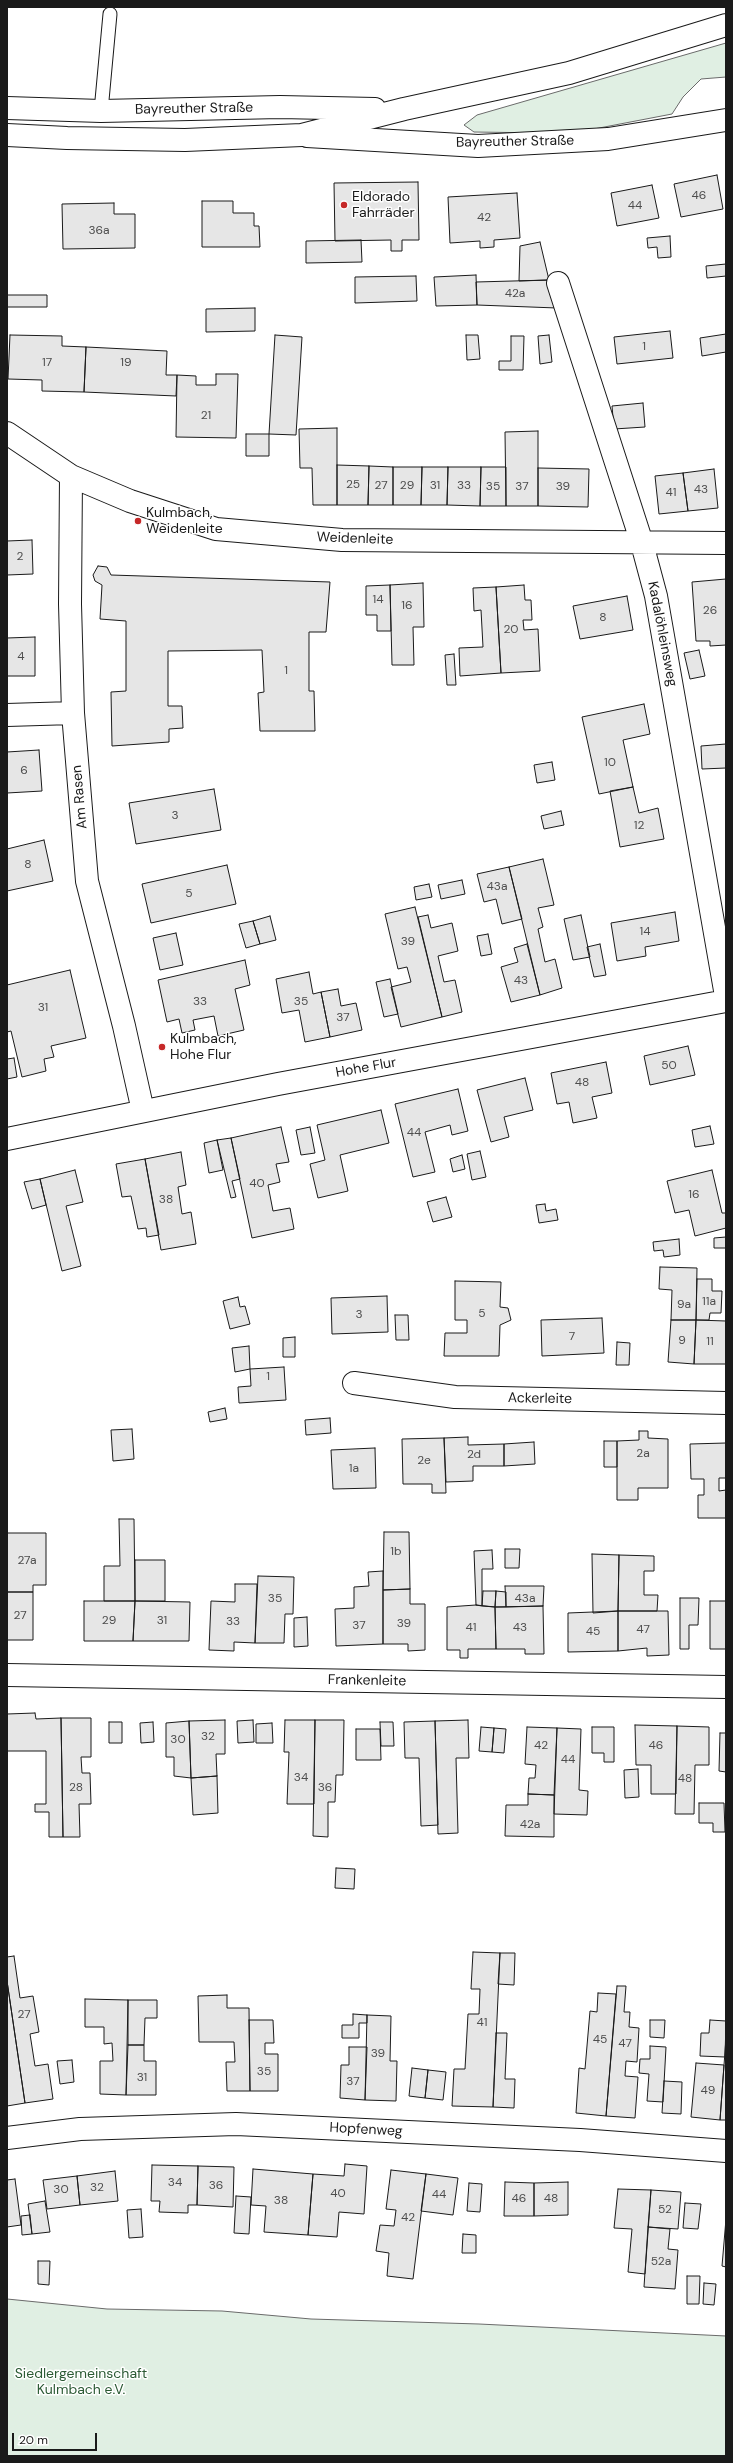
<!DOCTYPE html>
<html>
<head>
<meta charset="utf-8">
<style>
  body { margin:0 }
  #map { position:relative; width:733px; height:2463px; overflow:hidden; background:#fff; font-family:"DM Sans",sans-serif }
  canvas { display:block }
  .frame { position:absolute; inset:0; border:8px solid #1a1a1a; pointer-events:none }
  .scale { position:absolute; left:12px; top:2433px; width:85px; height:18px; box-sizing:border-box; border:2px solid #1a1a1a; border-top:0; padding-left:5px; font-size:12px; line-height:14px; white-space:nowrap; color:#1a1a1a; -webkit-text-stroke:3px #fff; paint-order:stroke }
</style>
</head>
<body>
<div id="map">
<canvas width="733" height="2463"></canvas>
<div class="frame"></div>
<div class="scale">20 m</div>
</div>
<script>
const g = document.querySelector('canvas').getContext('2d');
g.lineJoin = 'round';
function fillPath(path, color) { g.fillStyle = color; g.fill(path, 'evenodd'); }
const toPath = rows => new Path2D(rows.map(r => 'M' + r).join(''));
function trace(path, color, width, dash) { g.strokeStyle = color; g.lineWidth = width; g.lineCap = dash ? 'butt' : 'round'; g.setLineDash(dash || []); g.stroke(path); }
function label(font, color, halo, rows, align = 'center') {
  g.font = font + ' "DM Sans",sans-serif'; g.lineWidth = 3; g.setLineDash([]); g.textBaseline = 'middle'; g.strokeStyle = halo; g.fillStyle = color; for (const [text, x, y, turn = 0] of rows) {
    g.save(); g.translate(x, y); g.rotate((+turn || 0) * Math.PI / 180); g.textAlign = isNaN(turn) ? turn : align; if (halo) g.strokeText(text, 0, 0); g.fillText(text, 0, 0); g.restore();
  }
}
const green = toPath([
  [726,43,726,77,701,79,683,97,672,114,594,129,545,133,474,132,464,125,477,115,726,43],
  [7,2299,107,2309,222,2311,311,2319,479,2324,726,2336,726,2456,7,2456,7,2299]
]);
fillPath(green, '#e0efe3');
trace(green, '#6a6a6a', 1);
const building = toPath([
  [717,175,723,209,681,217,674,184,717,175],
  [418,182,419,240,402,240,402,251,391,251,391,240,335,241,334,183,418,182],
  [652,185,659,218,617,226,611,193,652,185],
  [517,193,520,238,494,240,494,247,480,248,480,241,450,243,448,197,517,193],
  [202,201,233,201,233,213,254,213,254,226,259,226,260,247,202,247,202,201],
  [114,203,114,214,135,214,135,248,63,249,62,204,114,203],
  [670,236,671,257,658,258,657,247,648,248,647,238,670,236],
  [361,240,362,262,306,263,306,241,361,240],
  [540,242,549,280,519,281,520,246,540,242],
  [726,264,726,276,707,278,706,266,726,264],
  [476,275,477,305,436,306,434,277,476,275],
  [416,276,417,301,355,303,355,277,416,276],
  [549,280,557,308,477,305,476,282,549,280],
  [7,295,47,295,47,307,7,307,7,295],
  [255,308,255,331,206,332,206,309,255,308],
  [670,331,673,358,617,364,614,337,670,331],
  [726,334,726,352,702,356,700,338,726,334],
  [10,335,62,336,62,346,86,347,84,392,42,391,42,380,8,379,10,335],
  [275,335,302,337,296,435,269,434,275,335],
  [466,335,478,335,480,359,467,360,466,335],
  [549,335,552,362,540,364,538,336,549,335],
  [511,336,524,336,523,370,499,370,499,361,511,361,511,336],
  [86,347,167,351,166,375,177,375,176,396,84,392,86,347],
  [216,374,238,374,236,438,176,437,177,375,196,376,196,385,216,385,216,374],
  [643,403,645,427,614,429,612,406,643,403],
  [337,428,337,505,313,505,312,468,300,468,299,429,337,428],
  [538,431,538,506,506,506,505,432,538,431],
  [246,434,269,434,269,456,246,456,246,434],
  [337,465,369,466,368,505,337,505,337,465],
  [369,466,393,467,393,505,368,505,369,466],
  [393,467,422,467,421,505,393,505,393,467],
  [422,467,448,467,447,505,421,505,422,467],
  [448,467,481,467,480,506,447,505,448,467],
  [481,467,506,467,506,506,480,506,481,467],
  [538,468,589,469,588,507,538,506,538,468],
  [714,469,718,508,688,511,683,473,714,469],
  [683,473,688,511,659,514,655,476,683,473],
  [32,540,33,574,7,575,7,541,32,540],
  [98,566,107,567,111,575,330,582,326,632,309,632,309,691,314,691,315,731,260,731,258,693,264,692,262,650,168,651,168,706,182,706,183,728,169,729,169,742,112,746,111,692,126,691,126,621,100,619,102,585,95,581,93,575,98,566],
  [726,579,726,645,710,646,710,641,696,641,692,582,726,579],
  [423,583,424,627,413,627,414,665,392,665,390,585,423,583],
  [390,585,391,631,377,631,377,615,366,615,366,586,390,585],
  [524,585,525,600,531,600,532,620,523,620,524,630,538,629,540,671,501,673,496,587,524,585],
  [496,587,501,673,460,676,459,648,483,647,481,610,474,611,473,588,496,587],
  [627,596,633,630,580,639,573,606,627,596],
  [35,637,35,676,7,676,7,638,35,637],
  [699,650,705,676,690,679,684,653,699,650],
  [454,654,456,685,447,685,445,655,454,654],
  [644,704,650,734,623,740,633,787,599,794,582,717,644,704],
  [726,744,726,768,702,769,701,746,726,744],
  [39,750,42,791,7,793,7,752,39,750],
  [552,762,555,780,537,783,534,765,552,762],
  [633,787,639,813,658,808,664,839,620,847,610,791,633,787],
  [214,789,221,830,136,844,129,803,214,789],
  [561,811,564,825,544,829,541,816,561,811],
  [44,840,53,881,7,891,7,849,44,840],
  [543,859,554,905,538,908,543,927,538,929,545,962,555,959,562,988,540,995,509,867,543,859],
  [227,865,236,904,151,923,142,884,227,865],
  [509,867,522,919,502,924,496,899,484,902,477,874,509,867],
  [462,880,465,894,441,899,438,885,462,880],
  [429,884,432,897,416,900,414,887,429,884],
  [415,907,442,1017,401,1027,391,987,411,982,407,967,398,969,385,914,415,907],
  [675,912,679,941,645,947,646,956,617,961,611,923,675,912],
  [428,915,431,928,452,923,458,951,438,956,444,982,455,980,462,1012,442,1017,418,917,428,915],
  [581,915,590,957,573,960,564,919,581,915],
  [270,916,276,940,260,944,253,921,270,916],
  [253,921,260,944,246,948,239,924,253,921],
  [176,933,183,965,160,970,153,938,176,933],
  [488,934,492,954,481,956,477,936,488,934],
  [527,944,540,995,511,1002,501,967,518,962,514,948,527,944],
  [600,944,606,975,594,977,587,947,600,944],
  [245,960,250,985,235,989,244,1030,218,1036,214,1016,193,1020,195,1030,182,1033,179,1019,167,1022,158,980,245,960],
  [70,970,86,1038,51,1046,54,1057,44,1059,46,1071,22,1077,11,1031,7,1032,7,985,70,970],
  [309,972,313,994,321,992,330,1037,305,1042,299,1010,282,1013,276,979,309,972],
  [390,979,398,1014,384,1017,376,982,390,979],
  [338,989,341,1006,356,1003,362,1030,330,1037,321,992,338,989],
  [688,1046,695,1075,650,1085,644,1056,688,1046],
  [14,1058,17,1077,7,1079,7,1059,14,1058],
  [606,1062,612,1093,592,1097,597,1118,573,1123,569,1102,557,1104,551,1073,606,1062],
  [525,1078,533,1110,504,1117,509,1137,491,1142,477,1090,525,1078],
  [458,1089,468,1131,452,1135,450,1125,425,1132,435,1172,413,1177,395,1104,458,1089],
  [381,1110,389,1143,340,1155,348,1191,318,1198,310,1164,325,1160,317,1125,381,1110],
  [710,1126,714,1144,695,1147,692,1130,710,1126],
  [281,1127,289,1162,276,1164,280,1182,268,1185,273,1211,290,1208,294,1229,252,1238,231,1138,281,1127],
  [310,1127,315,1153,301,1155,296,1130,310,1127],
  [231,1138,240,1179,232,1181,236,1197,231,1198,217,1140,231,1138],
  [217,1140,223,1170,209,1173,204,1143,217,1140],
  [480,1151,486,1177,472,1180,467,1154,480,1151],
  [181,1152,186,1185,178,1187,182,1214,191,1212,196,1244,161,1250,145,1159,181,1152],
  [462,1155,465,1169,453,1172,450,1159,462,1155],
  [145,1159,159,1235,147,1237,146,1228,138,1229,131,1196,122,1197,116,1164,145,1159],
  [75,1170,83,1202,66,1206,81,1266,62,1271,40,1179,75,1170],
  [712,1170,722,1213,726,1213,726,1228,695,1236,689,1210,675,1213,667,1181,712,1170],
  [40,1179,46,1205,32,1209,24,1182,40,1179],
  [446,1197,452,1217,433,1222,427,1202,446,1197],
  [545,1204,546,1211,556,1209,558,1220,539,1223,536,1205,545,1204],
  [726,1237,726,1248,714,1248,714,1238,726,1237],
  [679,1239,680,1255,664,1257,663,1250,654,1251,653,1242,679,1239],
  [660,1267,697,1268,696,1320,671,1320,672,1290,659,1289,660,1267],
  [697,1279,712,1279,712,1291,722,1291,721,1313,710,1313,709,1320,696,1320,697,1279],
  [455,1281,501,1282,500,1307,508,1308,511,1320,500,1325,499,1356,444,1356,445,1333,467,1333,467,1320,455,1320,455,1281],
  [387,1296,388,1332,332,1334,331,1298,387,1296],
  [238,1297,240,1307,245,1306,250,1324,230,1329,223,1301,238,1297],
  [395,1315,408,1315,409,1340,396,1340,395,1315],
  [602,1318,604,1353,542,1356,541,1320,602,1318],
  [671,1320,696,1320,694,1364,668,1362,671,1320],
  [696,1320,726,1321,726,1364,694,1364,696,1320],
  [295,1337,295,1357,283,1357,283,1338,295,1337],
  [617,1342,630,1343,629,1365,616,1365,617,1342],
  [249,1346,250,1369,235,1372,232,1348,249,1346],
  [284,1367,286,1400,239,1403,238,1387,251,1386,250,1369,284,1367],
  [225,1408,227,1419,210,1422,208,1412,225,1408],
  [330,1418,331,1433,306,1435,305,1420,330,1418],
  [132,1429,134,1459,113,1461,111,1430,132,1429],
  [639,1431,648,1431,648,1438,668,1439,668,1488,638,1488,638,1500,617,1500,617,1441,639,1440,639,1431],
  [468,1437,468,1445,504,1444,504,1466,473,1466,473,1481,446,1482,444,1438,468,1437],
  [444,1438,446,1493,432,1493,432,1484,403,1484,402,1439,444,1438],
  [604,1441,617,1441,617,1467,604,1467,604,1441],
  [534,1442,535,1464,504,1466,504,1444,534,1442],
  [726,1443,726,1478,719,1478,719,1491,726,1490,726,1518,698,1518,698,1495,704,1495,704,1479,691,1479,690,1444,726,1443],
  [375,1448,376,1488,333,1489,331,1450,375,1448],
  [119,1519,134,1519,135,1601,104,1601,104,1566,120,1566,119,1519],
  [384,1532,409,1532,410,1589,383,1590,384,1532],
  [7,1533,46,1533,46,1585,33,1585,33,1592,7,1592,7,1533],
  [505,1549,520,1549,519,1568,505,1568,505,1549],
  [492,1550,493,1569,482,1569,482,1606,476,1605,474,1551,492,1550],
  [592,1554,619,1555,618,1611,593,1613,592,1554],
  [619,1555,654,1556,654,1571,644,1571,644,1595,658,1595,657,1611,618,1611,619,1555],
  [135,1560,165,1560,165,1601,135,1601,135,1560],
  [383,1571,383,1644,336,1646,335,1609,354,1608,354,1587,369,1586,368,1572,383,1571],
  [258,1576,294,1577,293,1614,285,1614,284,1643,255,1643,258,1576],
  [235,1584,257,1584,255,1643,234,1642,234,1651,209,1650,211,1601,235,1602,235,1584],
  [505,1586,544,1586,543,1606,506,1607,505,1586],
  [410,1589,410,1604,425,1604,425,1650,408,1651,408,1644,383,1644,383,1590,410,1589],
  [483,1591,496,1591,495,1607,482,1606,483,1591],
  [496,1591,506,1592,506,1607,495,1607,496,1591],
  [7,1592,33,1592,33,1640,7,1640,7,1592],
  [680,1598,699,1598,698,1625,689,1625,689,1649,680,1649,680,1598],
  [84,1601,135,1601,133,1641,84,1641,84,1601],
  [135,1601,190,1602,189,1641,133,1641,135,1601],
  [710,1601,726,1601,726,1649,710,1649,710,1601],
  [476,1605,495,1607,496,1649,468,1649,468,1658,460,1658,460,1650,447,1650,447,1607,476,1605],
  [543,1606,544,1654,525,1654,525,1649,496,1649,495,1607,543,1606],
  [618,1611,618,1651,568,1652,568,1613,618,1611],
  [618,1611,668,1611,669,1655,647,1656,647,1648,618,1651,618,1611],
  [307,1617,308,1646,294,1647,294,1618,307,1617],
  [35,1713,36,1719,61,1718,63,1837,49,1837,49,1812,35,1812,35,1804,46,1804,46,1751,7,1751,7,1714,35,1713],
  [61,1718,91,1718,91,1757,81,1757,82,1773,90,1773,91,1804,79,1804,80,1837,63,1837,61,1718],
  [225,1720,225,1754,216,1754,217,1776,191,1778,189,1721,225,1720],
  [253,1720,254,1742,238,1743,237,1721,253,1720],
  [285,1720,315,1720,314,1804,287,1804,289,1752,284,1752,285,1720],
  [315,1720,344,1720,343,1775,336,1775,335,1802,328,1802,328,1837,313,1836,315,1720],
  [468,1720,469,1758,456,1758,458,1833,438,1834,435,1721,468,1720],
  [189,1721,191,1778,174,1776,174,1757,166,1757,166,1723,189,1721],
  [435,1721,438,1825,421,1826,419,1758,405,1758,404,1722,435,1721],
  [109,1722,122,1722,122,1743,109,1743,109,1722],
  [153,1722,154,1742,141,1743,140,1723,153,1722],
  [380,1722,393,1722,394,1746,381,1746,380,1722],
  [272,1723,273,1743,256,1743,256,1724,272,1723],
  [635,1725,677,1726,676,1794,651,1794,651,1765,636,1765,635,1725],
  [677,1726,709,1727,709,1765,695,1765,694,1814,675,1814,677,1726],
  [481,1727,494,1728,492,1752,479,1751,481,1727],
  [527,1727,557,1728,554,1795,528,1794,529,1778,535,1778,536,1765,525,1764,527,1727],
  [592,1727,614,1727,614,1762,604,1762,604,1753,592,1753,592,1727],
  [494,1728,506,1729,504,1753,492,1752,494,1728],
  [557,1728,581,1729,579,1790,588,1791,587,1815,554,1814,557,1728],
  [356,1729,380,1729,381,1760,356,1760,356,1729],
  [720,1733,726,1733,726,1772,719,1771,720,1733],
  [638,1769,639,1797,625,1798,624,1770,638,1769],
  [217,1776,218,1813,193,1815,191,1778,217,1776],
  [528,1794,554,1795,554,1837,505,1836,506,1805,528,1805,528,1794],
  [699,1803,724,1803,725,1832,713,1832,713,1823,699,1823,699,1803],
  [336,1868,355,1869,354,1889,335,1888,336,1868],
  [473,1952,500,1953,493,2107,452,2106,454,2069,465,2069,468,2014,479,2014,480,1989,471,1989,473,1952],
  [500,1953,515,1953,514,1985,498,1984,500,1953],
  [14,1956,20,1998,33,1996,39,2032,30,2034,35,2066,48,2064,53,2099,25,2103,7,1981,7,1957,14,1956],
  [7,1981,25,2103,7,2106,7,1981],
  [617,1986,626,1986,624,2012,630,2012,629,2027,639,2028,637,2062,626,2061,625,2076,638,2077,635,2118,606,2116,617,1986],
  [598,1993,616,1994,606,2116,576,2113,579,2068,585,2069,590,2011,597,2012,598,1993],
  [227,1995,227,2008,249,2008,250,2091,227,2091,226,2062,235,2062,234,2042,199,2042,198,1996,227,1995],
  [85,1999,128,2000,126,2095,100,2094,100,2061,113,2061,112,2043,104,2044,104,2027,85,2027,85,1999],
  [128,2000,157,2000,157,2018,145,2018,144,2045,128,2045,128,2000],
  [353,2014,367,2015,367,2023,359,2023,359,2038,342,2038,342,2025,353,2025,353,2014],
  [367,2015,391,2016,390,2061,397,2061,396,2101,365,2100,367,2015],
  [249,2020,273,2020,274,2043,265,2043,265,2054,278,2054,278,2091,250,2091,249,2020],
  [650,2020,665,2020,664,2038,650,2037,650,2020],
  [710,2020,726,2021,725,2057,700,2056,701,2033,709,2033,710,2020],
  [496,2033,507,2033,505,2079,515,2079,514,2108,493,2107,496,2033],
  [726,2038,726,2120,720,2120,726,2038],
  [128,2045,144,2045,144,2061,156,2061,156,2095,126,2095,128,2045],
  [650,2046,666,2047,663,2102,647,2101,649,2074,639,2073,640,2059,650,2059,650,2046],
  [349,2047,367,2047,365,2100,340,2098,341,2065,349,2065,349,2047],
  [72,2060,74,2082,60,2084,57,2061,72,2060],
  [696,2063,724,2065,720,2120,691,2117,696,2063],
  [412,2068,428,2070,425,2098,409,2096,412,2068],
  [428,2070,446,2072,443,2100,425,2098,428,2070],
  [664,2081,682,2082,681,2114,662,2113,664,2081],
  [345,2164,367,2166,364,2214,339,2212,337,2237,308,2235,313,2174,344,2176,345,2164],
  [152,2165,198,2166,197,2205,188,2205,188,2213,159,2212,160,2201,151,2201,152,2165],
  [198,2166,234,2167,233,2207,197,2205,198,2166],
  [253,2169,313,2174,308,2235,264,2232,266,2206,251,2205,253,2169],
  [391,2170,426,2174,413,2279,387,2276,389,2253,376,2251,380,2225,394,2226,396,2210,386,2209,391,2170],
  [115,2171,118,2201,80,2205,77,2176,115,2171],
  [426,2174,458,2178,453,2215,421,2211,426,2174],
  [77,2176,80,2205,47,2209,43,2180,77,2176],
  [15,2179,21,2225,7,2227,7,2180,15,2179],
  [505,2182,534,2183,534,2216,504,2216,505,2182],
  [568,2182,568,2215,534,2216,534,2183,568,2182],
  [469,2183,482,2184,480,2212,467,2211,469,2183],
  [618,2189,651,2190,645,2274,628,2272,632,2229,614,2228,618,2189],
  [651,2190,681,2192,678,2229,648,2227,651,2190],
  [236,2196,251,2197,249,2234,234,2233,236,2196],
  [45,2201,50,2232,32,2234,28,2204,45,2201],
  [685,2203,701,2204,698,2229,683,2228,685,2203],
  [141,2209,143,2237,129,2238,127,2210,141,2209],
  [30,2215,32,2234,22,2235,21,2216,30,2215],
  [726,2219,726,2267,722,2266,726,2219],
  [648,2227,670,2229,668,2249,678,2250,675,2289,644,2287,648,2227],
  [463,2234,476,2235,476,2253,462,2253,463,2234],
  [38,2261,50,2261,49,2285,38,2284,38,2261],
  [687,2276,700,2276,699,2304,687,2304,687,2276],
  [704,2283,716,2284,714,2305,703,2304,704,2283]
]);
fillPath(building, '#e6e6e6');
trace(building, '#1a1a1a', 1);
const service = toPath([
  [101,111,110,14]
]);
const minor = toPath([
  [307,136,478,146,608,139,726,120],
  [558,283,641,540,656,596,726,996],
  [7,433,71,476,130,501,216,529,342,540,726,543],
  [71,476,70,604,73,713,87,881,124,1026,143,1111],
  [7,715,73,713],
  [7,1139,278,1084,726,1001],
  [354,1383,455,1397,726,1403],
  [7,1675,726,1687],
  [7,2138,80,2129,236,2124,580,2140,726,2151]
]);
const primary = toPath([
  [7,108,101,111,280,107,375,109],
  [7,135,67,138,185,140,302,135,404,109,569,73,726,25]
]);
trace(service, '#1a1a1a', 15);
trace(minor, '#1a1a1a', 24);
trace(primary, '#1a1a1a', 24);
trace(service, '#fff', 13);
trace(minor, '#fff', 22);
trace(primary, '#fff', 22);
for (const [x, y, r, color] of [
  [344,205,4,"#c62828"],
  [138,521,4,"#c62828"],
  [162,1047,4,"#c62828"]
]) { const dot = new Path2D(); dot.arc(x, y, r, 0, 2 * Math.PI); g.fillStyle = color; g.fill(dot); trace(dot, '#fff', 1.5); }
label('12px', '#4d4d4d', null, [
  ["46",699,196],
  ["44",635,206],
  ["42",484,218],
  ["36a",99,231],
  ["42a",515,294],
  ["1",644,347],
  ["17",47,363],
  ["19",126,363],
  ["21",206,416],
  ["25",353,485],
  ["27",381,486],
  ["29",407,486],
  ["31",435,486],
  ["33",464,486],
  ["35",493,487],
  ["37",522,487],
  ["39",563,487],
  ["43",701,490],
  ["41",671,493],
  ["2",20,557],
  ["14",378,600],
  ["16",407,606],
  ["26",710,611],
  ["8",603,618],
  ["20",511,630],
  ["4",21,657],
  ["1",286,671],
  ["10",610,763],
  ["6",24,771],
  ["3",175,816],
  ["12",639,826],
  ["8",28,865],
  ["43a",497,887],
  ["5",189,894],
  ["14",645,932],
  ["39",408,942],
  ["43",521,981],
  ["33",200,1002],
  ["35",301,1002],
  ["31",43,1008],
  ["37",343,1018],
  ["50",669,1066],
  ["48",582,1083],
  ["44",414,1133],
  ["40",257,1184],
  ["16",694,1195],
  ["38",166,1200],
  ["11a",709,1302],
  ["9a",684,1305],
  ["5",482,1314],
  ["3",359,1315],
  ["7",572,1337],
  ["9",682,1341],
  ["11",710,1342],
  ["1",268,1377],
  ["2a",643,1454],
  ["2d",474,1455],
  ["2e",424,1461],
  ["1a",354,1469],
  ["1b",396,1552],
  ["27a",27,1561],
  ["35",275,1599],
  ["43a",525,1599],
  ["27",20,1616],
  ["29",109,1621],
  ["31",162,1621],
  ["33",233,1622],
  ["39",404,1624],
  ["37",359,1626],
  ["41",471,1628],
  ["43",520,1628],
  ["47",643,1630],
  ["45",593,1632],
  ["32",208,1737],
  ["30",178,1740],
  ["42",541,1746],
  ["46",656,1746],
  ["44",568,1760],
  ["34",301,1778],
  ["48",685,1779],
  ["28",76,1788],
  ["36",325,1788],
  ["42a",530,1825],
  ["27",24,2015],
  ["41",482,2023],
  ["45",600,2040],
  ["47",625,2044],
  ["39",378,2054],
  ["35",264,2072],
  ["31",142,2078],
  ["37",353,2082],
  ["49",708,2091],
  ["34",175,2183],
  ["36",216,2186],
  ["32",97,2188],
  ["30",61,2190],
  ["40",338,2194],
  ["44",439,2195],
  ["46",519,2199],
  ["48",551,2199],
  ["38",281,2201],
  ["52",665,2210],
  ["42",408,2218],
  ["52a",661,2262]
]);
label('14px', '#1a1a1a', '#fff', [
  ["Bayreuther Straße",194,109,-1],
  ["Bayreuther Straße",515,142,-1],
  ["Weidenleite",355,539,2],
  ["Kadalöhleinsweg",662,634,79],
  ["Am Rasen",80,797,-95],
  ["Hohe Flur",366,1068,-10],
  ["Ackerleite",540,1399,1],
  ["Frankenleite",367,1681,1],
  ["Hopfenweg",366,2130,3]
]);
label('14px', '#1a1a1a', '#fff', [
  ["Eldorado",352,197],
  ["Fahrräder",352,213],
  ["Kulmbach,",146,513],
  ["Weidenleite",146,529],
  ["Kulmbach,",170,1039],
  ["Hohe Flur",170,1055]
], 'left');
label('14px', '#2b5a34', '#fff', [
  ["Siedlergemeinschaft",81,2374],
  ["Kulmbach e.V.",81,2390]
]);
</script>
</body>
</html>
